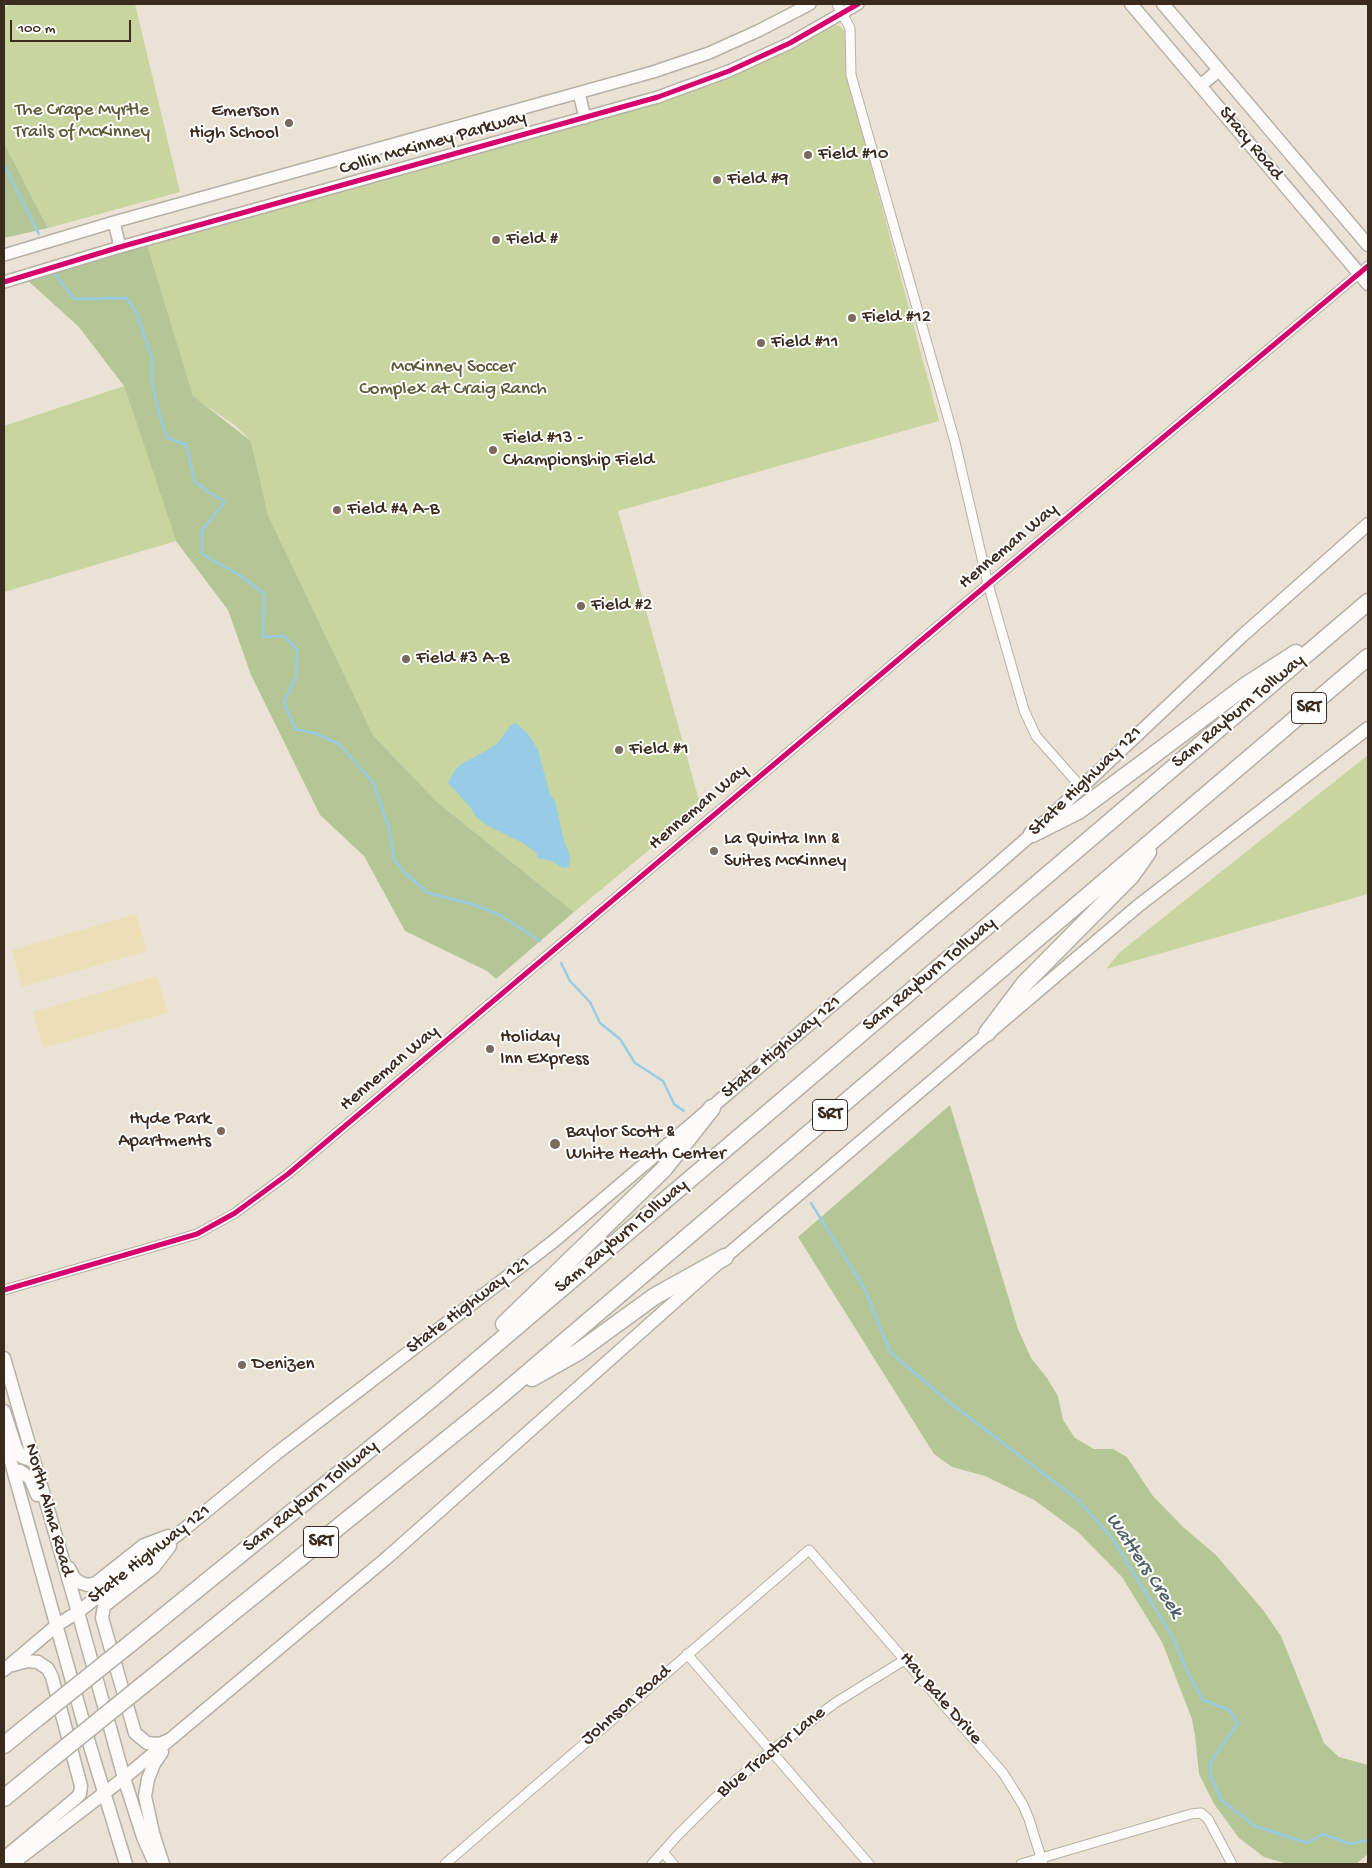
<!DOCTYPE html>
<html>
<head>
<meta charset="utf-8">
<style>
  body { margin:0 }
  #map { position:relative; width:1372px; height:1868px; overflow:hidden; background:#eae3d5; font-family:"Gochi Hand",sans-serif }
  canvas { display:block }
  .frame { position:absolute; inset:0; border:5px solid #3b2a1e; pointer-events:none }
  .scale { position:absolute; left:10px; top:20px; width:121px; height:22px; box-sizing:border-box; border:2px solid #3b2a1e; border-top:0; padding-left:6px; font-size:15px; line-height:18px; white-space:nowrap; color:#3b2a1e; -webkit-text-stroke:4px #fff; paint-order:stroke }
</style>
</head>
<body>
<div id="map">
<canvas width="1372" height="1868"></canvas>
<div class="frame"></div>
<div class="scale">100 m</div>
</div>
<script>
const g = document.querySelector('canvas').getContext('2d');
g.lineJoin = 'round';
function fillPath(path, color) { g.fillStyle = color; g.fill(path, 'evenodd'); }
const toPath = rows => new Path2D(rows.map(r => 'M' + r).join(''));
function trace(path, color, width, dash) { g.strokeStyle = color; g.lineWidth = width; g.lineCap = dash ? 'butt' : 'round'; g.setLineDash(dash || []); g.stroke(path); }
function label(font, color, halo, rows, align = 'center') {
  g.font = font + ' "Gochi Hand",sans-serif'; g.lineWidth = 4; g.setLineDash([]); g.textBaseline = 'middle'; g.strokeStyle = halo; g.fillStyle = color; for (const [text, x, y, turn = 0] of rows) {
    g.save(); g.translate(x, y); g.rotate((+turn || 0) * Math.PI / 180); g.textAlign = isNaN(turn) ? turn : align; if (halo) g.strokeText(text, 0, 0); g.fillText(text, 0, 0); g.restore();
  }
}
fillPath(toPath([
  [11,4,135,4,180,192,48,228,4,143,4,8],
  [838,25,846,32,847,75,939,421,618,511,701,807,574,912,437,802,373,735,268,515,251,441,236,426,193,397,147,244,713,83,770,59,832,26],
  [124,386,176,541,4,592,4,426],
  [1368,755,1368,894,1106,969,1120,952]
]), '#c8d59e');
fillPath(toPath([
  [4,143,48,228,4,238],
  [147,244,193,396,251,441,268,515,373,735,437,802,574,912,496,979,487,971,405,931,364,856,320,815,251,675,228,610,176,541,124,386,79,327,26,279],
  [950,1105,1018,1329,1031,1358,1047,1378,1058,1396,1063,1420,1075,1438,1094,1449,1113,1449,1127,1457,1153,1496,1183,1527,1216,1555,1263,1610,1281,1636,1324,1743,1339,1757,1368,1765,1368,1854,1356,1864,1287,1864,1264,1857,1239,1838,1214,1804,1199,1774,1195,1735,1192,1719,1162,1642,1122,1577,1078,1532,1034,1500,985,1476,952,1467,934,1454,798,1237]
]), '#b5c696');
fillPath(toPath([
  [136,914,147,951,22,987,12,950],
  [157,976,168,1013,43,1048,33,1012]
]), '#ecdeb7');
fillPath(toPath([
  [516,723,528,734,538,750,550,794,555,801,564,841,570,856,569,867,563,868,552,861,537,858,537,853,521,842,488,826,476,817,470,807,448,783,455,770,460,765,496,745,511,725]
]), '#97cce7');
trace(toPath([
  [4,165,39,234],
  [54,273,74,299,126,298,136,312,152,358,152,380,156,402,164,429,168,438,186,445,195,482,208,492,225,502,202,530,202,554,241,576,264,594,263,637,284,636,297,650,296,677,284,702,295,729,317,734,339,744,373,782,389,828,394,859,404,872,428,893,472,904,500,915,540,941],
  [561,963,570,981,590,1002,600,1023,620,1039,635,1063,663,1081,674,1104,684,1111],
  [811,1203,864,1288,890,1352,950,1403,1078,1500,1112,1538,1172,1636,1190,1677,1203,1700,1229,1710,1238,1723,1210,1763,1211,1777,1221,1800,1255,1826,1307,1843,1323,1834,1350,1844,1368,1840]
]), '#97cce7', 2.5);
const minor = toPath([
  [837,4,850,28,851,75,955,442,988,584,1024,710,1036,736,1081,787],
  [4,1290,197,1234,235,1213,288,1174,988,584,1368,266],
  [687,1654,869,1864],
  [663,1852,673,1864],
  [445,1864,809,1550,1003,1773,1023,1805,1029,1819,1043,1864],
  [652,1864,677,1836,716,1797,771,1751,835,1703,906,1659],
  [1021,1864,1191,1814,1201,1813,1208,1819,1232,1864]
]);
const tertiary = toPath([
  [579,93,585,118],
  [114,222,120,247],
  [4,255,114,222,653,72,709,53,758,31,810,4],
  [4,282,120,247,658,97,729,71,790,43,858,4]
]);
const secondary = toPath([
  [1131,4,1368,284],
  [1163,4,1368,245],
  [1201,85,1219,70],
  [4,1358,78,1612,124,1778,143,1837,155,1864],
  [4,1411,16,1448,22,1457,34,1461],
  [4,1437,90,1746,126,1864],
  [13,1470,20,1471,30,1478,37,1495],
  [69,1568,75,1579,81,1583,88,1585,96,1583,144,1545,168,1536],
  [4,1670,57,1625,78,1612,182,1531,277,1453,554,1241,984,876,1032,834,1242,636,1368,524],
  [169,1740,159,1744,147,1743,135,1733,102,1618,104,1606,154,1567,170,1546],
  [162,1752,154,1764,148,1779,145,1796,153,1833,163,1864],
  [4,1858,75,1799,80,1794,81,1786,52,1677,48,1669,38,1662,27,1661,13,1665],
  [12,1864,124,1778,389,1556,725,1257,1138,906,1368,728]
]);
const motorway = toPath([
  [1032,834,1078,811,1147,760,1245,686,1296,653],
  [987,1033,1024,984,1131,876,1148,852],
  [504,1324,663,1170,712,1108],
  [532,1378,578,1352,655,1296,725,1257],
  [131,1643,434,1397,1368,602],
  [143,1685,498,1398,1368,657],
  [4,1745,36,1719],
  [4,1798,49,1761]
]);
trace(minor, '#b6b0a6', 11);
trace(tertiary, '#b6b0a6', 14);
trace(secondary, '#b6b0a6', 15);
trace(motorway, '#b6b0a6', 19);
trace(minor, '#fcfbf9', 9);
trace(tertiary, '#fcfbf9', 11);
trace(secondary, '#fcfbf9', 12);
trace(motorway, '#fcfbf9', 16);
const motorwayBridge = toPath([
  [36,1719,131,1643],
  [49,1761,143,1685]
]);
trace(motorwayBridge, '#b6b0a6', 19, []);
trace(motorwayBridge, '#fcfbf9', 16);
trace(toPath([
  [4,282,120,247,658,97,729,71,790,43,858,4],
  [4,1290,197,1234,235,1213,288,1174,988,584,1368,266]
]), '#d6006c', 5);
for (const [x, y, r, color] of [
  [289,123,5,"#786b5e"],
  [808,155,5,"#786b5e"],
  [717,180,5,"#786b5e"],
  [496,240,5,"#786b5e"],
  [852,318,5,"#786b5e"],
  [761,343,5,"#786b5e"],
  [493,450,5,"#786b5e"],
  [337,510,5,"#786b5e"],
  [581,606,5,"#786b5e"],
  [406,659,5,"#786b5e"],
  [619,750,5,"#786b5e"],
  [714,851,5,"#786b5e"],
  [490,1049,5,"#786b5e"],
  [221,1131,5,"#786b5e"],
  [555,1144,6,"#786b5e"],
  [242,1365,5,"#786b5e"]
]) { const dot = new Path2D(); dot.arc(x, y, r, 0, 2 * Math.PI); g.fillStyle = color; g.fill(dot); trace(dot, '#fff', 2); }
for (const [x, y, w] of [
  [1309,708,35],
  [830,1115,35],
  [321,1542,35]
]) { const box = new Path2D(); box.roundRect(x - w / 2, y - 15.5, w, 31, 4); g.fillStyle = '#fff'; g.fill(box); trace(box, '#3b2a1e', 1); }
label('bold 18px', '#3b2a1e', null, [
  ["SRT",1309,708],
  ["SRT",830,1115],
  ["SRT",321,1542]
]);
label('19px', '#5d5a37', '#fff', [
  ["The Crape Myrtle",82,111],
  ["Trails of McKinney",82,133],
  ["McKinney Soccer",453,368],
  ["Complex at Craig Ranch",453,390]
]);
label('19px', '#3b2a1e', '#fff', [
  ["Emerson",279,112,"right"],
  ["High School",279,134,"right"],
  ["Field #10",818,155],
  ["Field #9",727,180],
  ["Field #",506,240],
  ["Field #12",862,318],
  ["Field #11",771,343],
  ["Field #13 -",503,439],
  ["Championship Field",503,461],
  ["Field #4 A-B",347,510],
  ["Field #2",591,606],
  ["Field #3 A-B",416,659],
  ["Field #1",629,750],
  ["La Quinta Inn &",724,840],
  ["Suites McKinney",724,862],
  ["Holiday",500,1038],
  ["Inn Express",500,1060],
  ["Hyde Park",211,1120,"right"],
  ["Apartments",211,1142,"right"],
  ["Baylor Scott &",566,1133],
  ["White Heath Center",566,1155],
  ["Denizen",252,1365]
], 'left');
label('19px', '#3b2a1e', '#fff', [
  ["Collin McKinney Parkway",433,144,-16],
  ["Stacy Road",1250,144,50],
  ["Henneman Way",1009,547,-40],
  ["Sam Rayburn Tollway",1239,712,-40],
  ["State Highway 121",1086,782,-44],
  ["Henneman Way",699,808,-40],
  ["Sam Rayburn Tollway",930,975,-40],
  ["State Highway 121",782,1048,-40],
  ["Henneman Way",390,1069,-40],
  ["Sam Rayburn Tollway",622,1237,-40],
  ["State Highway 121",469,1306,-37],
  ["Sam Rayburn Tollway",311,1497,-39],
  ["North Alma Road",48,1510,74],
  ["State Highway 121",150,1555,-38],
  ["Hay Bale Drive",940,1699,49],
  ["Johnson Road",627,1706,-41],
  ["Blue Tractor Lane",772,1753,-39]
]);
label('italic 20px', '#4f5f67', '#fff', [
  ["Watters Creek",1143,1566,56]
]);
</script>
</body>
</html>
